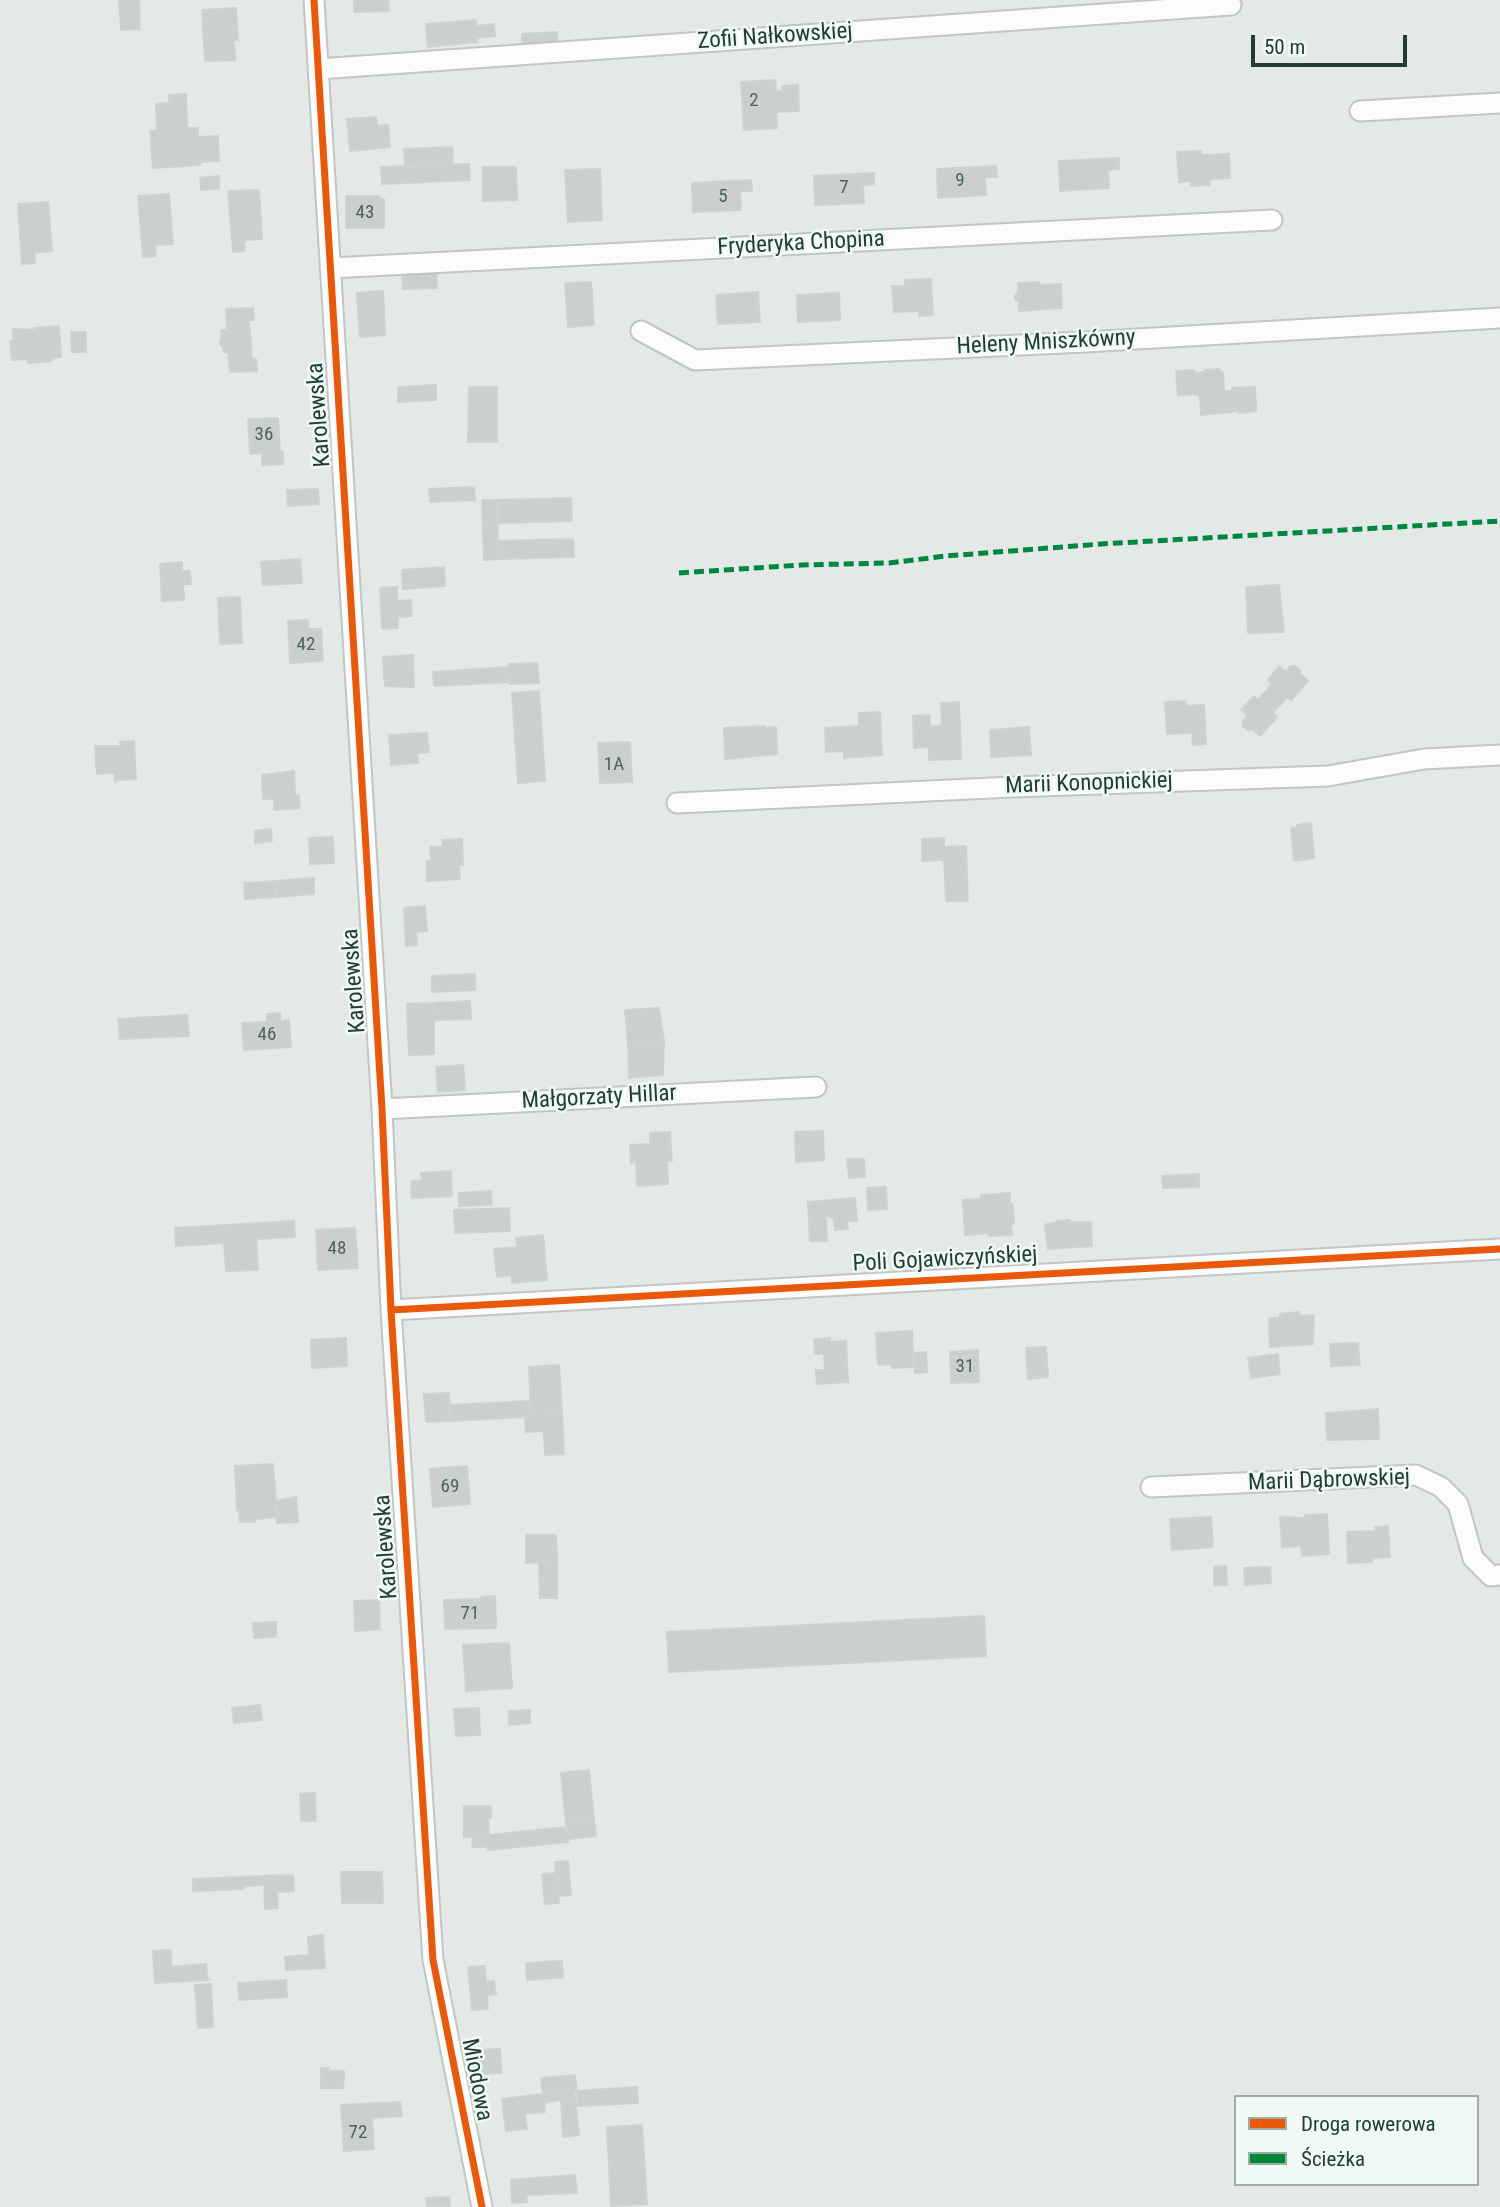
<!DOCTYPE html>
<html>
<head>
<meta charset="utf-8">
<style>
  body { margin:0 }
  #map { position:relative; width:1500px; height:2207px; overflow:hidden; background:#e4e9e7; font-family:"Roboto Condensed",sans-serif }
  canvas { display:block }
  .legend { position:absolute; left:1234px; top:2095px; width:245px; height:91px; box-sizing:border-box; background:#f1f9f5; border:2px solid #9daea9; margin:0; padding:9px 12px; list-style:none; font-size:21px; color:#203e36 }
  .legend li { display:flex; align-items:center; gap:14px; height:35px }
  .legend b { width:35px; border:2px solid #9daea9 }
  .scale { position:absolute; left:1251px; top:35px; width:156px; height:32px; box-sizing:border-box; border:4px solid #203e36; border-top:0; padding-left:9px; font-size:21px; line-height:24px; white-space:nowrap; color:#203e36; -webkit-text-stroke:5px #f1f9f5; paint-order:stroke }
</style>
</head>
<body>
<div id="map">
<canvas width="1500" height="2207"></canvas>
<ul class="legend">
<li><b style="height:9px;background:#e8590c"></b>Droga rowerowa</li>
<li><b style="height:9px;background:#00873e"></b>Ścieżka</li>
</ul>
<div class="scale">50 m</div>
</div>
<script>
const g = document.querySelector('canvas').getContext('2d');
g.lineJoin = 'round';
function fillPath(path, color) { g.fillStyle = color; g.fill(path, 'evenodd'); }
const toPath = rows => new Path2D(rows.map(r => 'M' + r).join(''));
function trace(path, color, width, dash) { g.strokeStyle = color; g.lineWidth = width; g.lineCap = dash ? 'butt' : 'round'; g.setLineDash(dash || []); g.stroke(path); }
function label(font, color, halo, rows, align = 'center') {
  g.font = font + ' "Roboto Condensed",sans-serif'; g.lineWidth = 5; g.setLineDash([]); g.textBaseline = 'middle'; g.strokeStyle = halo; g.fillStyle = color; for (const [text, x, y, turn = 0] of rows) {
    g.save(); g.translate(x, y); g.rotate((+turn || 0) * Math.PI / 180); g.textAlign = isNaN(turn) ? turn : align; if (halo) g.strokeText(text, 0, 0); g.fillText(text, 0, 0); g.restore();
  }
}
const building = toPath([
  [119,0,139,0,140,29,121,30,119,0],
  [354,0,388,0,389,11,354,12,354,0],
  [236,8,238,40,234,40,235,60,205,61,202,10,236,8],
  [476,20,476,26,494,24,495,36,477,38,478,42,428,47,426,24,476,20],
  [557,32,557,46,522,47,522,34,557,32],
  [775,80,776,91,782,91,782,86,798,85,799,111,776,112,777,128,744,130,741,82,775,80],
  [186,94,187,125,188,128,198,128,198,137,218,136,219,161,200,162,200,165,153,168,150,131,157,130,156,104,169,103,169,95,186,94],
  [376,117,377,126,388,125,390,147,350,151,347,119,376,117],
  [452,147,453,164,405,167,404,149,452,147],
  [1201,151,1201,155,1229,154,1230,178,1210,179,1210,185,1191,186,1191,181,1179,182,1177,152,1201,151],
  [1119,158,1119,169,1108,170,1109,188,1060,191,1059,161,1119,158],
  [469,164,470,180,382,184,381,167,469,164],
  [996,166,997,177,985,177,986,195,938,198,937,169,996,166],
  [483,167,516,167,517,200,483,201,483,167],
  [600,169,602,220,568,222,565,170,600,169],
  [874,173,874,184,863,185,864,203,815,205,814,176,874,173],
  [219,176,219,189,201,190,200,178,219,176],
  [751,180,752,191,740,191,741,210,693,212,692,183,751,180],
  [259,190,262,239,244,240,245,251,233,252,228,191,259,190],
  [169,194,173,244,155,245,156,256,143,257,138,196,169,194],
  [346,196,379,196,379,199,384,199,384,228,346,228,346,196],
  [48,202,52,251,34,253,35,263,22,264,18,204,48,202],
  [436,271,437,288,403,289,402,273,436,271],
  [931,279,933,315,919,316,919,311,894,312,892,286,905,286,905,280,931,279],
  [591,282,594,325,568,327,565,283,591,282],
  [1039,282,1039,285,1061,284,1062,308,1019,311,1019,302,1015,299,1015,295,1018,292,1018,283,1039,282],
  [383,291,385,335,360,337,357,293,383,291],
  [758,292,760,322,718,324,716,295,758,292],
  [839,293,840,320,798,322,797,295,839,293],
  [253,308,254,320,249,320,252,359,256,359,257,371,230,372,228,352,224,352,223,347,220,344,222,330,227,330,226,309,253,308],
  [59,326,61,357,52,358,52,361,28,363,28,359,12,360,10,341,13,340,13,329,34,330,34,328,59,326],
  [71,332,86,332,86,352,72,352,71,332],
  [1219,369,1223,373,1224,391,1232,391,1232,388,1255,387,1256,411,1239,413,1239,411,1201,415,1200,397,1197,394,1178,395,1176,371,1194,370,1194,373,1205,372,1205,370,1219,369],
  [436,385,436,400,398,402,398,387,436,385],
  [469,387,497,387,497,442,468,442,469,387],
  [278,418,280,451,283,451,283,464,262,465,262,453,250,454,248,419,278,418],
  [474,487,475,500,430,502,429,489,474,487],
  [318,489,319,504,288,506,287,490,318,489],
  [571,498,572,521,497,523,497,500,571,498],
  [482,500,497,500,498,559,484,560,482,500],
  [573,539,574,557,498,559,498,541,573,539],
  [300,559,302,583,263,585,261,562,300,559],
  [182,562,182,571,190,571,191,584,183,584,184,600,162,601,160,564,182,562],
  [444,567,445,586,403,589,402,570,444,567],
  [1279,585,1284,632,1248,633,1246,587,1279,585],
  [397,587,397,601,411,600,412,616,398,617,398,628,382,629,380,588,397,587],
  [240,597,242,643,220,644,218,598,240,597],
  [308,620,308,629,321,629,323,661,290,663,288,621,308,620],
  [413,655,414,687,385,686,383,657,413,655],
  [537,663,539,683,510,684,509,664,537,663],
  [1279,666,1286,672,1291,666,1296,666,1300,670,1301,674,1308,681,1291,700,1287,697,1273,713,1277,717,1260,736,1252,729,1248,730,1243,726,1243,721,1248,715,1241,710,1254,696,1258,700,1272,684,1268,680,1279,666],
  [508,667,509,682,434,686,433,672,508,667],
  [539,691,545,781,518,783,512,693,539,691],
  [1185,701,1186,706,1204,705,1206,744,1193,745,1192,733,1167,734,1165,702,1185,701],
  [959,702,961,759,929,760,929,747,914,748,913,716,930,715,930,726,942,726,941,703,959,702],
  [880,712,882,755,844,758,844,751,826,752,825,728,859,726,859,713,880,712],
  [765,726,765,728,776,727,777,754,725,759,724,728,765,726],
  [1029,727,1031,755,991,757,990,730,1029,727],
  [427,733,429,752,417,753,418,763,391,765,389,735,427,733],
  [134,741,136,779,116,780,115,782,115,773,97,774,95,746,121,746,120,742,134,741],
  [630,742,632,782,600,783,598,743,630,742],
  [294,771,295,795,299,795,300,808,274,810,274,799,263,799,262,775,294,771],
  [1311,823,1314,858,1294,861,1291,828,1297,827,1297,825,1311,823],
  [271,829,272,841,255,843,255,831,271,829],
  [333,837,334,863,310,864,309,838,333,837],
  [944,838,944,847,966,846,968,901,946,901,944,860,922,861,922,839,944,838],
  [462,839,463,865,459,865,460,879,427,881,427,861,431,861,430,847,443,847,442,840,462,839],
  [314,878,314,894,276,897,275,881,314,878],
  [275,881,276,897,245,899,244,883,275,881],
  [425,906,427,931,416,932,417,945,406,946,404,908,425,906],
  [475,974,475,990,432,992,432,976,475,974],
  [470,1001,471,1019,434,1020,434,1003,470,1001],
  [434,1003,434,1054,409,1055,407,1004,434,1003],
  [659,1008,664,1041,628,1044,625,1010,659,1008],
  [280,1013,280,1021,289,1020,291,1047,244,1050,242,1023,267,1022,267,1014,280,1013],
  [187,1015,189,1036,120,1039,118,1019,187,1015],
  [664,1041,663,1075,629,1078,628,1044,664,1041],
  [463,1065,465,1090,438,1092,436,1067,463,1065],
  [823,1131,824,1160,796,1162,795,1132,823,1131],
  [670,1132,672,1161,667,1161,668,1184,637,1186,636,1162,631,1163,630,1145,650,1144,650,1133,670,1132],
  [847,1159,864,1159,865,1177,849,1178,847,1159],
  [451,1171,452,1196,412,1198,411,1181,422,1180,421,1173,451,1171],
  [1199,1174,1199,1187,1163,1188,1162,1176,1199,1174],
  [886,1187,887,1209,868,1210,867,1188,886,1187],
  [491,1191,492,1205,459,1206,459,1193,491,1191],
  [1010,1193,1010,1204,1013,1204,1014,1224,1011,1224,1012,1235,989,1236,989,1233,965,1235,963,1200,981,1199,981,1195,1010,1193],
  [855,1198,857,1221,847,1221,848,1229,835,1230,833,1217,826,1217,827,1241,810,1241,808,1202,855,1198],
  [509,1208,510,1231,455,1233,454,1210,509,1208],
  [1070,1220,1070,1222,1091,1222,1092,1246,1048,1249,1045,1226,1047,1224,1056,1223,1056,1221,1070,1220],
  [294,1221,295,1237,256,1239,258,1270,226,1271,224,1243,176,1246,175,1228,294,1221],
  [355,1228,358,1268,318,1270,316,1230,355,1228],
  [543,1235,547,1280,512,1283,511,1275,497,1277,494,1249,517,1247,516,1238,543,1235],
  [1299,1312,1300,1316,1314,1315,1313,1344,1270,1347,1269,1318,1280,1318,1280,1314,1299,1312],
  [912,1331,913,1367,892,1368,892,1364,878,1365,876,1333,912,1331],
  [346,1338,347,1366,312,1368,311,1340,346,1338],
  [830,1338,830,1342,846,1341,848,1382,817,1384,816,1370,825,1370,824,1354,815,1354,814,1339,830,1338],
  [1358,1343,1360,1365,1331,1366,1330,1344,1358,1343],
  [1046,1347,1048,1377,1028,1379,1026,1348,1046,1347],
  [978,1350,979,1382,951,1383,950,1352,978,1350],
  [926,1352,927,1372,915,1373,914,1353,926,1352],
  [1278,1354,1280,1374,1251,1378,1248,1358,1278,1354],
  [559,1365,562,1414,531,1416,529,1367,559,1365],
  [449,1393,450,1421,426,1422,424,1394,449,1393],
  [531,1401,531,1416,562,1414,564,1454,545,1455,544,1431,526,1432,525,1417,450,1421,449,1405,531,1401],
  [1378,1409,1379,1439,1327,1440,1326,1413,1378,1409],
  [273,1464,277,1517,255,1519,255,1522,240,1522,239,1510,237,1510,235,1466,273,1464],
  [467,1466,470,1504,433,1507,430,1469,467,1466],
  [296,1497,298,1522,277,1523,275,1501,296,1497],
  [1327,1514,1329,1554,1302,1556,1301,1546,1282,1547,1280,1517,1305,1518,1305,1515,1327,1514],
  [1211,1517,1213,1547,1172,1550,1170,1519,1211,1517],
  [1388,1526,1390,1557,1372,1558,1372,1562,1348,1563,1347,1532,1375,1531,1375,1527,1388,1526],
  [526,1535,556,1535,557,1562,526,1563,526,1535],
  [557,1562,557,1598,540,1598,539,1563,557,1562],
  [1226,1566,1227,1585,1214,1585,1214,1567,1226,1566],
  [1270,1567,1271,1583,1245,1585,1244,1568,1270,1567],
  [495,1596,496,1628,445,1629,444,1600,482,1599,481,1597,495,1596],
  [379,1600,380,1629,355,1631,354,1601,379,1600],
  [984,1616,986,1656,669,1672,667,1632,984,1616],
  [276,1622,276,1637,254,1638,253,1623,276,1622],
  [509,1643,512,1688,466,1691,463,1645,509,1643],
  [260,1705,262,1720,234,1723,232,1708,260,1705],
  [479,1708,480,1735,456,1736,454,1709,479,1708],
  [530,1710,530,1723,509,1725,509,1711,530,1710],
  [589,1770,594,1819,566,1822,561,1773,589,1770],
  [315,1793,316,1821,301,1821,300,1794,315,1793],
  [464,1806,491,1806,491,1818,488,1818,489,1837,464,1837,464,1806],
  [594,1819,596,1836,568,1839,566,1822,594,1819],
  [567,1827,568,1842,488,1850,488,1847,472,1847,473,1838,489,1837,489,1835,567,1827],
  [568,1861,571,1895,558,1896,555,1862,568,1861],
  [341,1872,382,1872,383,1903,342,1903,341,1872],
  [556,1873,559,1903,545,1904,542,1874,556,1873],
  [293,1875,294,1891,277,1892,278,1908,265,1909,264,1876,293,1875],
  [264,1876,264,1885,244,1886,244,1889,193,1891,193,1879,264,1876],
  [323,1935,325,1968,286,1970,285,1957,309,1955,308,1937,323,1935],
  [171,1950,171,1967,206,1964,208,1980,155,1983,153,1951,171,1950],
  [562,1961,563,1977,527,1980,526,1963,562,1961],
  [485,1966,486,1982,494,1981,496,1994,487,1995,488,2009,472,2010,468,1967,485,1966],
  [286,1980,287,1997,239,2000,238,1983,286,1980],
  [211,1984,213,2027,198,2028,195,1985,211,1984],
  [500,2049,501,2073,477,2074,476,2050,500,2049],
  [321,2068,329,2068,329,2071,344,2071,343,2088,321,2088,321,2068],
  [575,2075,577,2091,543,2094,541,2078,575,2075],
  [637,2087,638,2103,578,2106,577,2091,637,2087],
  [574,2091,575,2097,544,2103,543,2094,574,2091],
  [543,2094,545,2112,525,2114,527,2129,506,2131,502,2099,543,2094],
  [575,2097,579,2135,563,2137,561,2099,575,2097],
  [400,2102,402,2116,372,2118,374,2149,344,2151,341,2105,400,2102],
  [642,2125,647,2204,611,2206,607,2127,642,2125],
  [575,2175,577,2193,526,2195,527,2202,512,2203,511,2180,575,2175],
  [449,2197,450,2207,427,2207,426,2198,449,2197]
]);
fillPath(building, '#cbd0ce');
trace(building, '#cdd3d0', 2);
const minor = toPath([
  [314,0,382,1109,391,1310,433,1960,482,2207],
  [318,69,1231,5],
  [1360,111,1500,103],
  [330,268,1272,220],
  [641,331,695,360,1085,342,1500,318],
  [677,803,1012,787,1328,776,1424,759,1500,755],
  [382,1109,816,1087],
  [391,1310,1500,1249],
  [1151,1487,1416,1475,1441,1487,1458,1504,1473,1558,1491,1576,1500,1575]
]);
trace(minor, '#c1c6c4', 23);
trace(minor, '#fbfcfb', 19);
trace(toPath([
  [679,573,801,565,889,563,946,556,1101,544,1500,521]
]), '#00873e', 5, [10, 5]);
trace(toPath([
  [314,0,382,1109,391,1310,433,1960,482,2207],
  [391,1310,1500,1249]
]), '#e8590c', 7);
label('19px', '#4c635d', null, [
  ["2",754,101],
  ["9",960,181],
  ["7",844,188],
  ["5",723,197],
  ["43",365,213],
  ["36",264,435],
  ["42",306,645],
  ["1A",614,765],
  ["46",267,1035],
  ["48",337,1249],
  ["31",965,1367],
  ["69",450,1487],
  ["71",470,1614],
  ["72",358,2133]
]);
label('23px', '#203e36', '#f1f9f5', [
  ["Zofii Nałkowskiej",775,37,-4],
  ["Fryderyka Chopina",801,244,-3],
  ["Heleny Mniszkówny",1046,343,-3],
  ["Karolewska",320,415,-94],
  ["Marii Konopnickiej",1089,784,-2],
  ["Karolewska",355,981,-94],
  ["Małgorzaty Hillar",599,1098,-3],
  ["Poli Gojawiczyńskiej",945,1260,-3],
  ["Marii Dąbrowskiej",1329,1481,-2],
  ["Karolewska",387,1547,-94],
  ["Miodowa",476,2080,79]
]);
</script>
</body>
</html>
